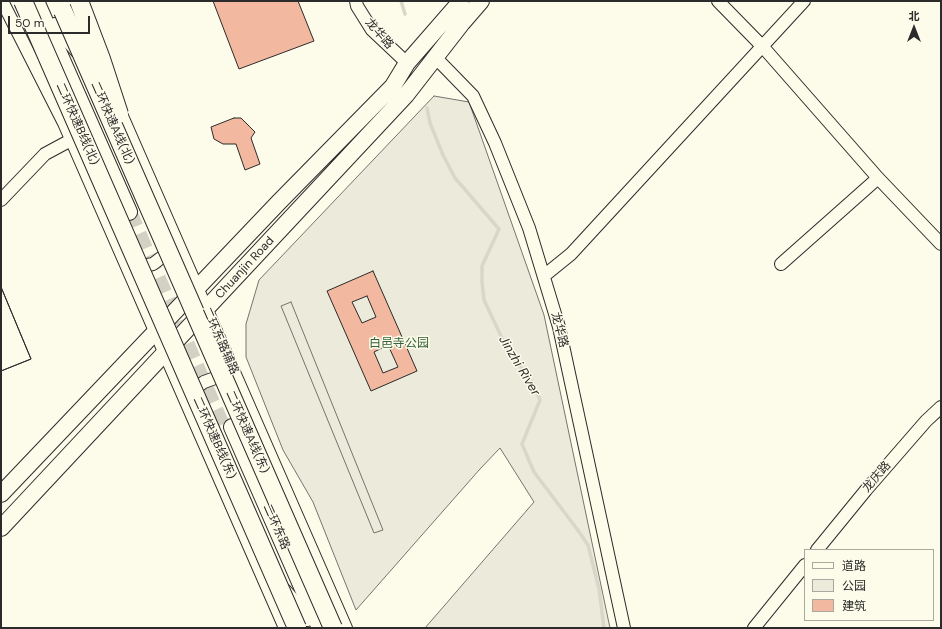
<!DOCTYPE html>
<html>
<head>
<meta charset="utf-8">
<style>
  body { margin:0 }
  #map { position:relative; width:942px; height:629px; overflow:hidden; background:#fdfbea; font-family:"DM Sans","Noto Sans SC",sans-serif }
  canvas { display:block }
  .frame { position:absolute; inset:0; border:2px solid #2b2b2b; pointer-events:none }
  .legend { position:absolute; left:804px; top:549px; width:130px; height:72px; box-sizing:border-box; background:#fdfbea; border:1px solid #a9a89e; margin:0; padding:5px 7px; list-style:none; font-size:12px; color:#2b2b2b }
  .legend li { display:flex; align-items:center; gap:8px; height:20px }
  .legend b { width:20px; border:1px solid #a9a89e }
  .north { position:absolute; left:894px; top:8px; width:40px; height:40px; -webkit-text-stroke:3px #fdfbea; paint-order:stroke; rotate:0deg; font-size:11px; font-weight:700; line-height:16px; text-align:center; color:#2b2b2b }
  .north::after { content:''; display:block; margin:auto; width:14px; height:18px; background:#2b2b2b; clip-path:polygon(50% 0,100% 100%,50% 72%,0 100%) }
  .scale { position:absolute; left:8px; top:16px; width:82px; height:18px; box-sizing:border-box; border:2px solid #2b2b2b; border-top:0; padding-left:5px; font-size:12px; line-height:14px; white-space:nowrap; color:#2b2b2b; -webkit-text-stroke:3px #fdfbea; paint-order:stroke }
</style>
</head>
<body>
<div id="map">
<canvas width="942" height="629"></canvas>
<div class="frame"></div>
<ul class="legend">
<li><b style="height:5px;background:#fdfbea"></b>道路</li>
<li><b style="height:11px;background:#ecebdb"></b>公园</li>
<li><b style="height:11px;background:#f2b8a0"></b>建筑</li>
</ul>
<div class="north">北</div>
<div class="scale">50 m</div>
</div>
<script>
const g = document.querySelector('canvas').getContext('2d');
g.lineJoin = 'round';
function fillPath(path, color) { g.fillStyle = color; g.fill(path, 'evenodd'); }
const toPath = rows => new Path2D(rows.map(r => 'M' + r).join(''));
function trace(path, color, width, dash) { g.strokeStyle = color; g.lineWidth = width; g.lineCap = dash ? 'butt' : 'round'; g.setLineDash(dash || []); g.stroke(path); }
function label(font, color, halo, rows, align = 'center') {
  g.font = font + ' "DM Sans","Noto Sans SC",sans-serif'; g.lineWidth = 3; g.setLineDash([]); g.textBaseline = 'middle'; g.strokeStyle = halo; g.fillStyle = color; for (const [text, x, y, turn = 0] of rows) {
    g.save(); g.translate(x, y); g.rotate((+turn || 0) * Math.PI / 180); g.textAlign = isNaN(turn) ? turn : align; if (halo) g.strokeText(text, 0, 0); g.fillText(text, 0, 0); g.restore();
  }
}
const green = toPath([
  [434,96,469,102,544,315,610,628,425,628,534,502,500,448,480,469,356,610,313,502,283,450,246,357,246,324,259,280,434,96]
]);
fillPath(green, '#ecebdb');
trace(green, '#74746e', 1);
const parking = toPath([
  [291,302,383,530,374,533,281,306,291,302]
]);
fillPath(parking, '#eceadb');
trace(parking, '#74746e', 1);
trace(toPath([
  [401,1,405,14],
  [427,108,430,123,443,155,455,178,499,229,482,266,482,282,484,300,508,351,533,383,540,400,522,444,534,472,577,529,588,545,599,589,604,628]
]), '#d8d7c9', 3.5);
const building = toPath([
  [213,1,298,1,314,41,239,69,213,1],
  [234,118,241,118,255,132,251,138,260,164,245,170,236,144,223,144,214,139,211,127,234,118],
  [373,271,417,371,371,391,327,291,373,271],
  [367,296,376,317,362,323,352,302,367,296],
  [388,345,398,367,383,373,374,352,388,345],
  [1,287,31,359,1,371,1,287],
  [1,287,31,359,1,371,1,287]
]);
fillPath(building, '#f2b8a0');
trace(building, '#2b2b2b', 1);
trace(toPath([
  [129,212,224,430]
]), '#d3d1c4', 16, [16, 8]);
const minor = toPath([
  [2,1,64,123,285,628],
  [356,1,357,6,372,30,407,63],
  [718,1,763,47,878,178,941,244],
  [55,24,64,37,77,52],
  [435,57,473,96,495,143,529,228,559,327,624,628],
  [118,107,346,628],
  [1,200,45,154,71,140],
  [781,264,878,178],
  [133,265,142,266,153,264,166,254,171,247],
  [545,275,571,254,804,1],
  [190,397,196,388,204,382,215,378,229,380],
  [817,550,866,490,926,421,941,407],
  [285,590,298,605,307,620],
  [754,628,805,565]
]);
const major = toPath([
  [36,1,129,212],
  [232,427,320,628],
  [1,494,279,202,393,86,407,63,461,1],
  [1,528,406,95,462,23,481,1]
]);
trace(minor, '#2b2b2b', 14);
trace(major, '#2b2b2b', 18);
trace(minor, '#fdfbea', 12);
trace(major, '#fdfbea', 16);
const highwayBridge = toPath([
  [23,1,297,628],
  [79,1,101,59,119,114],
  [63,11,333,628]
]);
trace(highwayBridge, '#2b2b2b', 20, []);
trace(highwayBridge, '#fdfbea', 18);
label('12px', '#2b2b2b', '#fdfbea', [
  ["龙华路",379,34,49],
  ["二环快速A线(北)",112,123,66],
  ["二环快速B线(北)",77,124,66],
  ["Chuanjin Road",245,268,-47],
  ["龙华路",559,330,76],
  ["二环东路辅路",220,341,66],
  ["二环快速A线(东)",247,432,66],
  ["二环快速B线(东)",214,438,66],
  ["龙庆路",877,477,-49],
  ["二环东路",276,527,66]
]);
label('12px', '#34623c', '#fdfbea', [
  ["白邑寺公园",399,344]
]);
label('italic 13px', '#2b2b2b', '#fdfbea', [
  ["Jinzhi River",519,366,59]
]);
</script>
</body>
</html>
